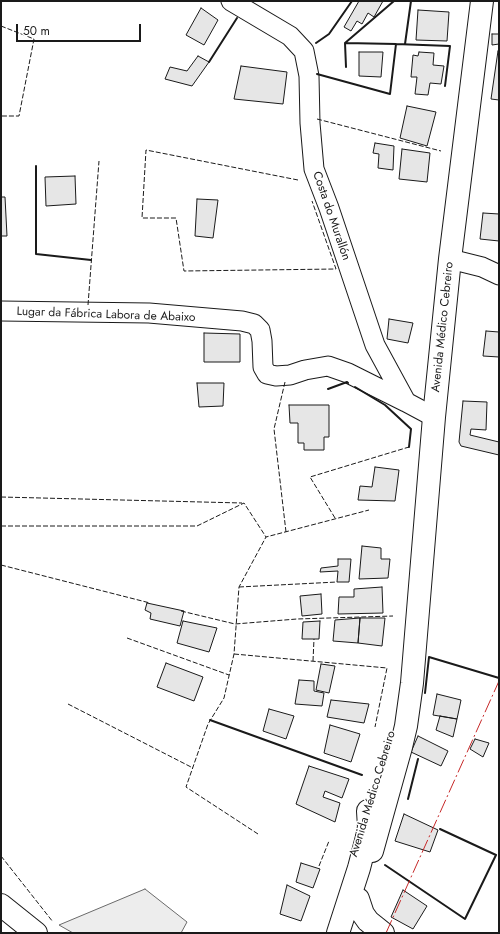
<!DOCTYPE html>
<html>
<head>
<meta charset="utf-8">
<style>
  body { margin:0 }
  #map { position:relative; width:500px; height:934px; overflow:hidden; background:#fff; font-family:Jost,sans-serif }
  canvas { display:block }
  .frame { position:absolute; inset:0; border:2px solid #1a1a1a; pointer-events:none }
  .scale { position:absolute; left:16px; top:24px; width:125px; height:18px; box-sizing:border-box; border:2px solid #1a1a1a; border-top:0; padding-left:5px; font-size:12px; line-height:14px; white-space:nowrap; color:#1a1a1a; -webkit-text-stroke:3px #fff; paint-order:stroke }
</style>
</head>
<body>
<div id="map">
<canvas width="500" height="934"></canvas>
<div class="frame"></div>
<div class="scale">50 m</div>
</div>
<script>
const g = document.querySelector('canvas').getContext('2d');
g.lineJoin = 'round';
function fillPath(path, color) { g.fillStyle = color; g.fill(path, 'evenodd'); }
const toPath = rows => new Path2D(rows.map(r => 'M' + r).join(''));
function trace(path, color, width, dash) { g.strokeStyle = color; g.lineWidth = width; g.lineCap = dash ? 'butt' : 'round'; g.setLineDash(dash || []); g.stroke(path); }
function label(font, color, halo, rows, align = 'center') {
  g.font = font + ' Jost,sans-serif'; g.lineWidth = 3; g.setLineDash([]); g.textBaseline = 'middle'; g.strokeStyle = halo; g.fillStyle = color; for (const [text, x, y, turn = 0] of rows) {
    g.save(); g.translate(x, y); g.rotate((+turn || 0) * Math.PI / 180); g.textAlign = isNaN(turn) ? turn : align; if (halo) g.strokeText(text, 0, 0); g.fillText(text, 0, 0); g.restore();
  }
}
const green = toPath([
  [145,889,187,922,181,933,73,933,59,925,145,889]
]);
fillPath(green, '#ededed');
trace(green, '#6a6a6a', 1);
const building = toPath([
  [359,1,383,1,374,17,368,13,362,24,357,21,351,31,344,27,359,1],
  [201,8,218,20,204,45,186,35,201,8],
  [418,10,449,12,447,41,416,40,418,10],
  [492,34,499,34,499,44,492,45,492,34],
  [498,51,499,51,499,100,491,99,498,51],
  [359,52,383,52,381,77,359,76,359,52],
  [419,52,434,53,433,65,444,66,441,84,430,83,428,95,415,94,417,77,411,77,413,55,418,56,419,52],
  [198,56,209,62,192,86,165,79,170,67,187,71,198,56],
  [241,66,287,72,283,104,234,99,241,66],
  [407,106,436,112,427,146,400,138,407,106],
  [375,143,394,146,393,170,378,168,379,154,373,153,375,143],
  [402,149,430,153,427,182,399,179,402,149],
  [75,176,76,204,46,206,45,177,75,176],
  [1,197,5,197,7,236,1,236,1,197],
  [197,199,218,200,213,238,195,236,197,199],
  [483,213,499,214,499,241,480,239,483,213],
  [389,319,413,323,408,343,387,339,389,319],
  [486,331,499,332,499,357,483,356,486,331],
  [204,333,240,334,240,362,204,362,204,333],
  [197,383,224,383,223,406,199,407,197,383],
  [463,401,487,402,486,430,471,429,470,435,499,442,499,455,461,446,459,442,463,401],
  [289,405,329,405,329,437,324,437,324,450,304,450,304,443,298,443,298,423,290,423,289,405],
  [375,467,399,470,395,501,358,500,360,486,372,487,375,467],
  [362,546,381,548,381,559,390,559,388,578,359,579,362,546],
  [338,559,351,559,349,582,337,582,338,571,320,572,321,568,338,566,338,559],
  [382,587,383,613,338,614,339,597,354,597,354,589,382,587],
  [321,594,322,614,302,616,300,596,321,594],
  [147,603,184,611,180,626,150,619,151,613,145,610,147,603],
  [360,618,385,618,382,646,358,643,360,618],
  [360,618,358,643,333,641,335,620,360,618],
  [183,621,217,628,209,652,177,643,183,621],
  [320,621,319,639,302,639,303,622,320,621],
  [166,663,203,677,194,701,157,687,166,663],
  [321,664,335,666,329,693,316,690,321,664],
  [299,680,314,681,314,691,324,693,322,706,295,704,299,680],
  [437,694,461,700,457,719,433,715,437,694],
  [331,700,369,704,364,723,327,717,331,700],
  [269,709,294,716,286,739,263,731,269,709],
  [440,716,457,719,453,737,436,730,440,716],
  [330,725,360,734,351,762,324,753,330,725],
  [418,736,448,751,441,766,411,752,418,736],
  [475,739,489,743,483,757,470,749,475,739],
  [309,766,349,779,342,798,325,791,323,797,340,803,335,822,296,804,309,766],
  [404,814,438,830,430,852,395,841,404,814],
  [301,863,320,869,313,888,296,882,301,863],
  [287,885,310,896,301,921,280,914,287,885],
  [403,890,427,906,413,929,391,917,403,890]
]);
fillPath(building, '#e6e6e6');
trace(building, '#1a1a1a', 1);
const minor = toPath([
  [231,1,290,36,304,51,309,76,310,123,314,169,329,208,375,345,406,402,434,417],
  [450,259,482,267,499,275],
  [1,311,149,313,242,321,254,324,260,330,262,341,263,367,267,374,276,376,290,375,305,370,328,366,348,373,406,402]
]);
const major = toPath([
  [372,851,401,747,406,726,412,683,434,417,450,259,482,1]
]);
const highway = toPath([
  [358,899,363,914,368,921,383,933],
  [1,905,36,933],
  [338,933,359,868,367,837,369,827,368,811]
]);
trace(minor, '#1a1a1a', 21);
trace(major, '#1a1a1a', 24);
trace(highway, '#1a1a1a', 24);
trace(minor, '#fff', 19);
trace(major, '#fff', 22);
trace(highway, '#fff', 22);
trace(toPath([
  [1,26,34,39,19,116,1,116],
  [317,119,441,151],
  [298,180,146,150,142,218,176,218,184,271,336,269,312,201],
  [88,305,99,161],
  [285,382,274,429,286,532],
  [1,497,242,503],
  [335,518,310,477,409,447],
  [1,526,197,526,244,503,266,537],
  [1,565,150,603],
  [239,587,337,582],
  [181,611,235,624,297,619,393,616],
  [127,638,229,675],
  [234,654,387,668,375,727],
  [313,661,314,639],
  [68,704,193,768],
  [258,834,186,787,208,724,224,698,234,654,239,587,266,537,369,510],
  [1,856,53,922],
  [319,866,329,841]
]), '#1a1a1a', 1, [5, 2]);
trace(toPath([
  [316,43,329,34,352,1],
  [345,43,394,1],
  [396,44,450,46,445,86],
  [405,44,411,1],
  [209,62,237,18],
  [317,74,390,94,396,44,345,43,346,67],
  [36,166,36,254,91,260],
  [355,387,385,405,411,429,409,447],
  [328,389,347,382,348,383],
  [425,693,429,657,499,678],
  [210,720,362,775],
  [408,799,418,759],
  [385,865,465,919,496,855,440,829]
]), '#1a1a1a', 2);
trace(toPath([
  [386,933,499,681]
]), '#c62828', 1, [14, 3, 2, 3]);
label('12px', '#1a1a1a', '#fff', [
  ["Costa do Murallón",331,216,71],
  ["Lugar da Fábrica Labora de Abaixo",106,315,2],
  ["Avenida Médico Cebreiro",443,327,-84],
  ["Avenida Médico Cebreiro",373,794,-73]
]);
</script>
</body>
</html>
